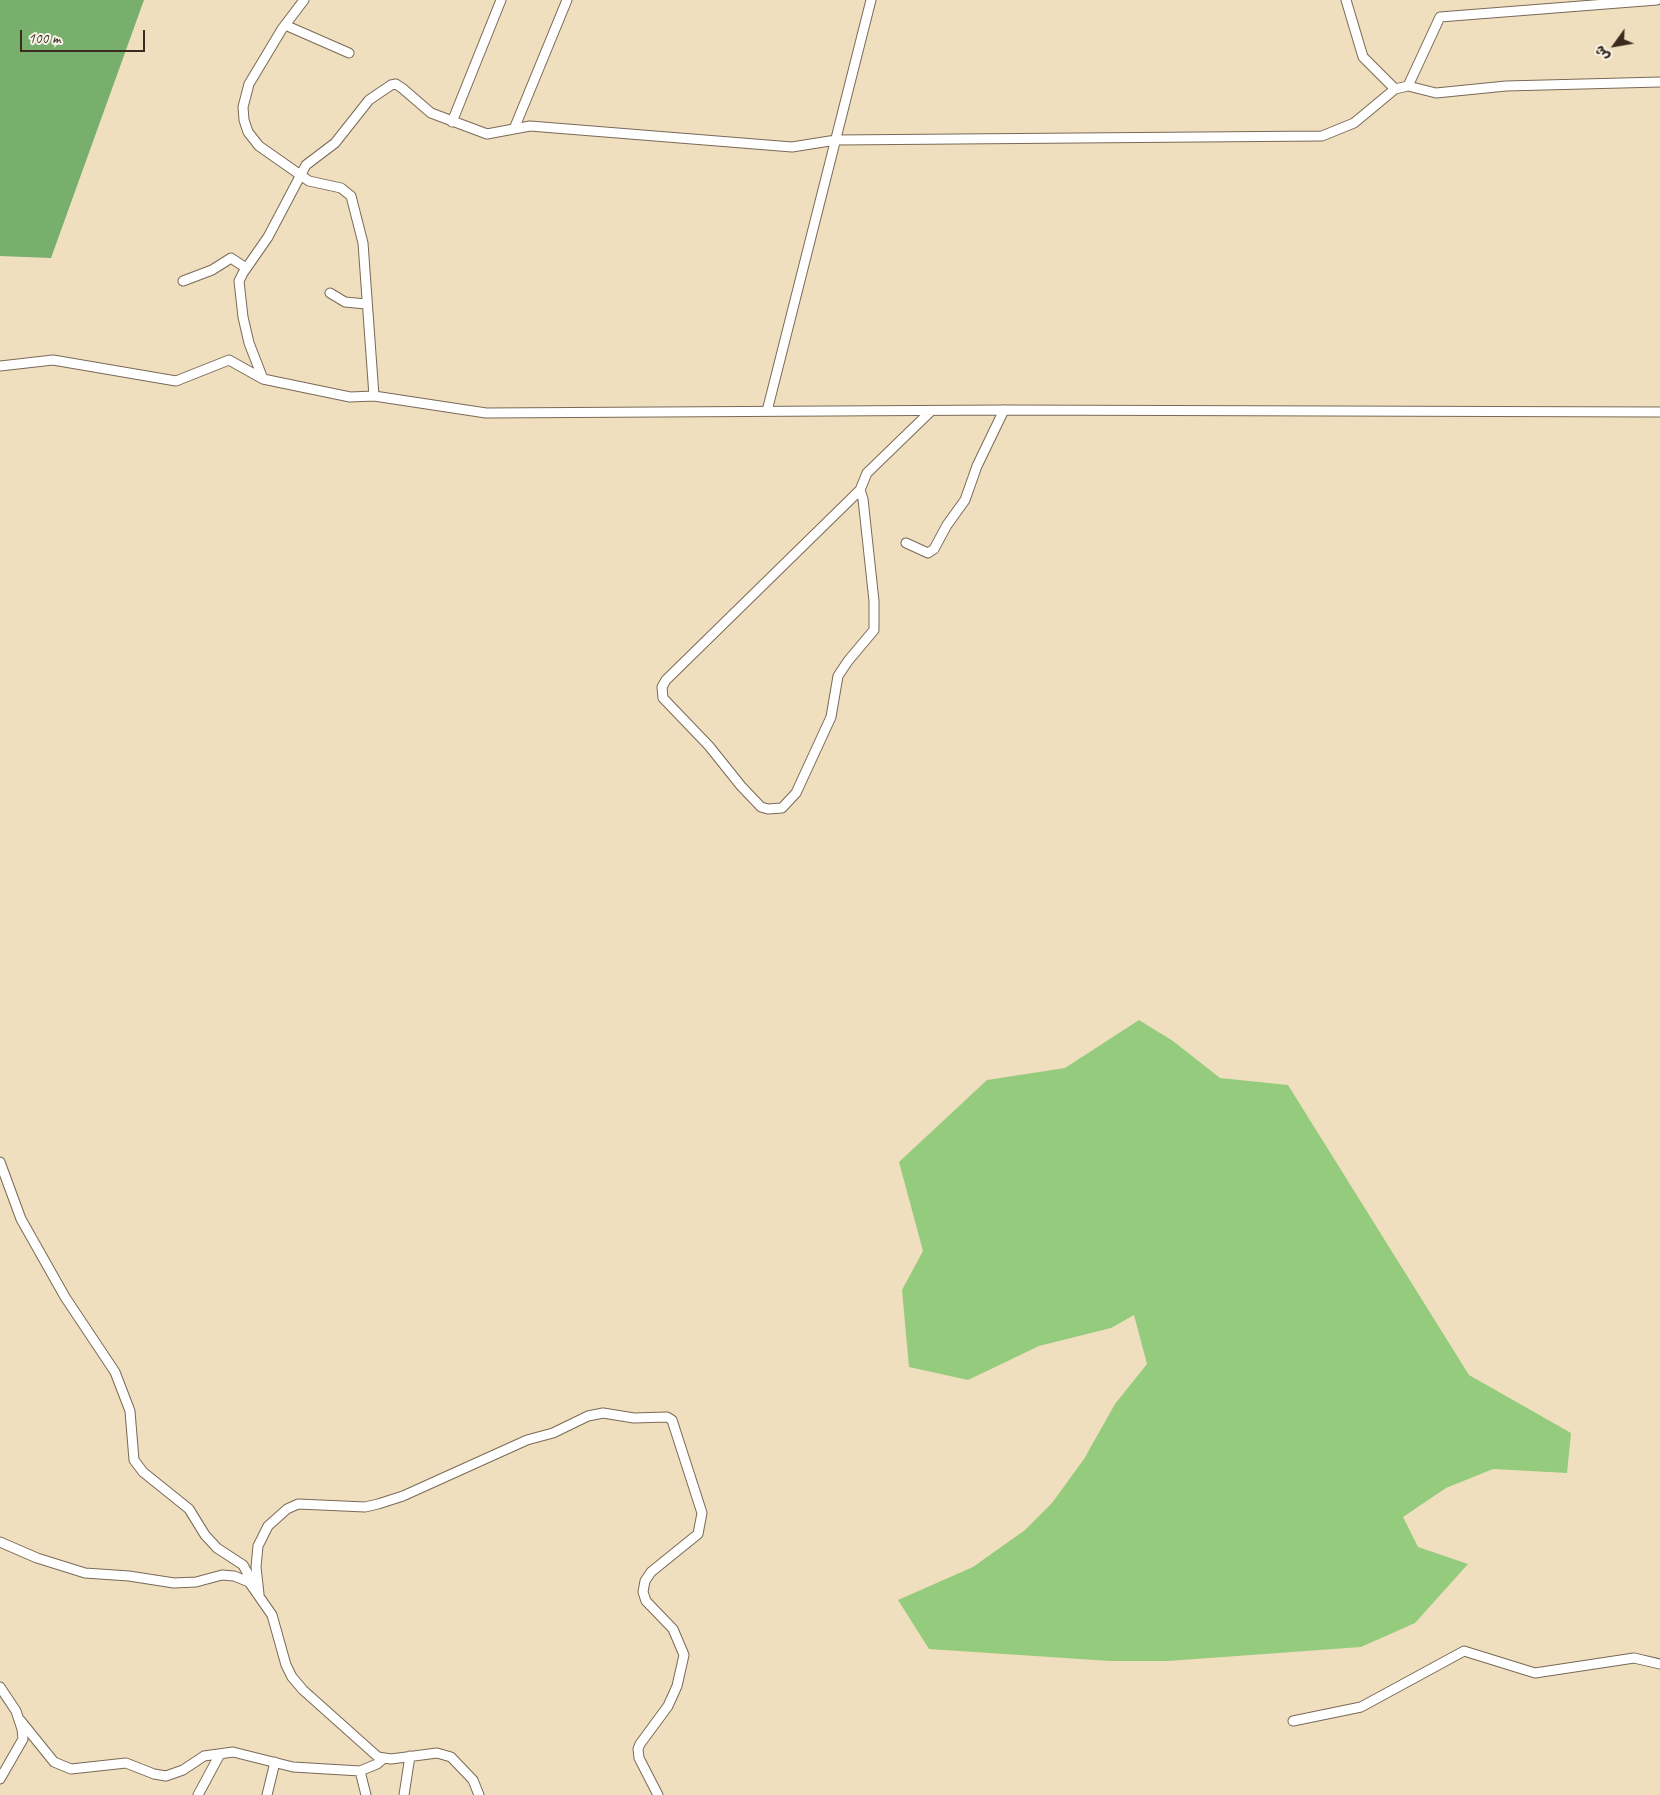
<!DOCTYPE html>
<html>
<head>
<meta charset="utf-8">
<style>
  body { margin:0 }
  #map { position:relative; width:1660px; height:1795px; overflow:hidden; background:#efdfbf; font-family:Caveat,"Playpen Sans Arabic",sans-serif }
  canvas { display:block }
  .north { position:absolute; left:1590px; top:20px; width:50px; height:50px; -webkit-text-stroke:4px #f7f3e8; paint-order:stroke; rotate:238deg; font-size:14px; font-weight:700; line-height:20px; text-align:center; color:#3b2a1e }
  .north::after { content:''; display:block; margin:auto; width:18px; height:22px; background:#3b2a1e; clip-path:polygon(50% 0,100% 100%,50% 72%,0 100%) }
  .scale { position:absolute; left:20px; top:30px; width:125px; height:22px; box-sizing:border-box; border:2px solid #3b2a1e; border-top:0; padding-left:6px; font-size:15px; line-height:18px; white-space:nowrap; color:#3b2a1e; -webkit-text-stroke:4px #f7f3e8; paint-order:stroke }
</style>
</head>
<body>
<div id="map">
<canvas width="1660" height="1795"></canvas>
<div class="north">ش</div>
<div class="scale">100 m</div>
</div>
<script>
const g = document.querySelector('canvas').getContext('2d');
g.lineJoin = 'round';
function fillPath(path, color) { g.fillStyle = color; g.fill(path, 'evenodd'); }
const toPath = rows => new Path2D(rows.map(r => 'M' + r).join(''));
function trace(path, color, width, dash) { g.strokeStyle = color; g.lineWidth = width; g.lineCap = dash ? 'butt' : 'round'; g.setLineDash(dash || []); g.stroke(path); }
fillPath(toPath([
  [1139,1020,1173,1041,1220,1078,1288,1085,1469,1375,1571,1433,1567,1473,1493,1469,1446,1488,1403,1517,1418,1547,1468,1564,1415,1623,1361,1647,1168,1661,1110,1661,929,1649,898,1600,973,1567,1025,1530,1052,1503,1084,1459,1115,1404,1147,1364,1134,1315,1111,1328,1039,1346,968,1380,909,1367,902,1290,923,1251,899,1162,987,1080,1065,1068]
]), '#95cb7c');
fillPath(toPath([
  [0,0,144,0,51,258,0,256]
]), '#78af6c');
const minor = toPath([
  [304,0,282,29,249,84,243,107,244,120,248,132,259,146,309,181,341,188,351,196,363,243,374,396],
  [1346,0,1363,57,1395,89],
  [285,25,349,53],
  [1408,86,1440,17,1657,0],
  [452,122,501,0],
  [514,129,567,0],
  [183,281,212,270,231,258,246,268],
  [330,293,345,302,366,304],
  [0,366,53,360,176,381,229,360,263,379,350,397,374,396,486,413,1004,410,1660,412],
  [263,379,249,343,243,317,239,281,243,273,268,237,306,165,335,143,369,100,391,85,396,84,402,88,431,113,487,134,530,126,792,147,836,140,1322,136,1354,123,1395,89,1408,86,1436,93,1506,86,1660,82],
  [767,411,871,0],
  [860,490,863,499,874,601,874,630,848,661,838,676,831,717,796,793,782,808,768,809,761,807,741,786,709,746,663,698,662,687,666,680,860,490,867,473,931,411],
  [906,543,928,553,934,549,947,525,965,500,977,466,1004,410],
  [0,1162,21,1219,65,1297,115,1372,130,1411,134,1460,143,1472,189,1509,205,1535,217,1548,243,1565,254,1585],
  [0,1542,37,1558,85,1573,129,1576,174,1583,196,1582,222,1575,234,1576,249,1582,272,1615,286,1665,292,1677,303,1690,378,1757,391,1759,437,1753,451,1757,473,1780,479,1795],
  [259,1594,256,1567,258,1546,268,1526,287,1509,298,1504,365,1507,378,1504,403,1496,527,1440,553,1433,588,1416,603,1413,634,1418,667,1417,672,1420,702,1513,698,1534,651,1572,645,1581,643,1592,646,1601,673,1629,684,1655,677,1686,668,1706,640,1744,638,1749,639,1758,658,1795],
  [0,1687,16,1711,22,1729,23,1739,0,1779],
  [20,1720,54,1762,71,1769,126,1763,154,1774,166,1776,183,1770,204,1756,233,1752,293,1767,360,1771,377,1764,384,1758],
  [1293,1721,1361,1707,1464,1651,1535,1673,1634,1658,1660,1664],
  [360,1771,366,1795],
  [198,1795,220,1754],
  [267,1795,275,1762],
  [404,1795,410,1756]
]);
trace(minor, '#7a6956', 11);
trace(minor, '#fff', 9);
</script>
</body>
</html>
